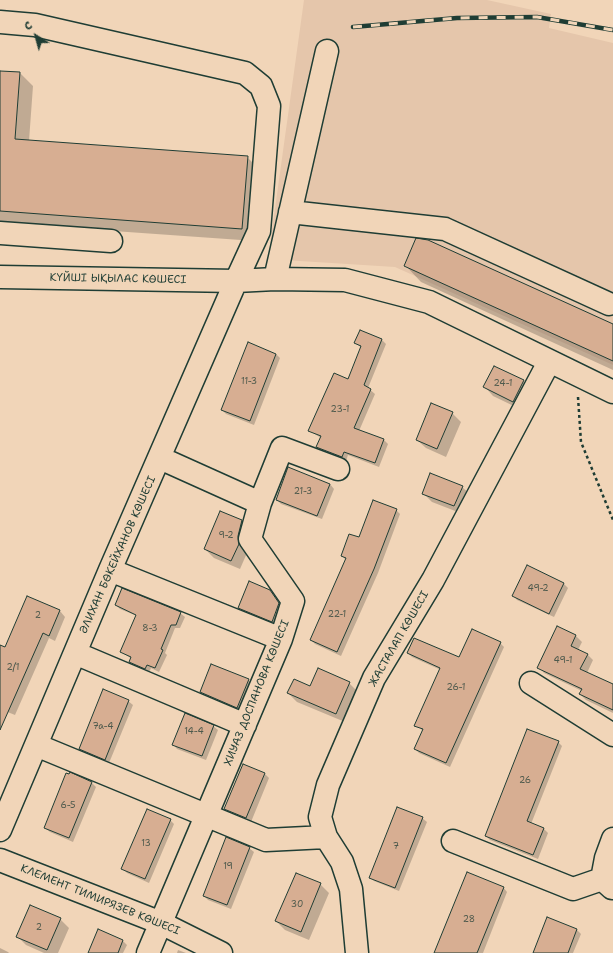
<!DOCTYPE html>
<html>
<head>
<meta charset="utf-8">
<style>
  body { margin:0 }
  #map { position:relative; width:613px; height:953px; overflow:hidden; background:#f1d5b8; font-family:"Shantell Sans",sans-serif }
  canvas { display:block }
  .north { position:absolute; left:16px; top:16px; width:40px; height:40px; -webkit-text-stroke:3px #f1d5b8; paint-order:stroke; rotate:323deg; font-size:11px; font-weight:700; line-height:16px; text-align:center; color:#1f3d34 }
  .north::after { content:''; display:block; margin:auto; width:14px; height:18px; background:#1f3d34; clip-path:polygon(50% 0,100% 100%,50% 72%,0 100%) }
</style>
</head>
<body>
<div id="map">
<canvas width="613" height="953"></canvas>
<div class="north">С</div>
</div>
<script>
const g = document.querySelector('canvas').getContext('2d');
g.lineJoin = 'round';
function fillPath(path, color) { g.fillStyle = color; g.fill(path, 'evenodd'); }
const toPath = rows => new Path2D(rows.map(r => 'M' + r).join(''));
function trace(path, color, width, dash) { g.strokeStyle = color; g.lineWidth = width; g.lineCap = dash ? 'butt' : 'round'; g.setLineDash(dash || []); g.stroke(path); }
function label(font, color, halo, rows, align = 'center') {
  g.font = font + ' "Shantell Sans",sans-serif'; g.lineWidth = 3; g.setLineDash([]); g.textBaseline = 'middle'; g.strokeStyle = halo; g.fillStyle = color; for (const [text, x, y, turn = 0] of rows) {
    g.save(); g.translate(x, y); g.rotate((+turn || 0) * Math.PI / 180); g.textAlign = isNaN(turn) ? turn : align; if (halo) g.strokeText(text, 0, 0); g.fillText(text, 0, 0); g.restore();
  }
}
fillPath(toPath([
  [304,0,487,0,551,14,549,28,613,43,613,365,395,267,268,259]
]), '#e5c6ab');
fillPath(toPath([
  [0,72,20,73,33,86,29,141,247,157,260,170,255,241,0,223],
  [405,265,613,325,613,370,421,282],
  [382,340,386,344,368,388,375,394,359,431,384,440,388,444,379,467,348,455,346,461,321,451,317,447,321,438,310,431,349,380,362,348,355,343],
  [276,354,280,358,254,425,226,414,222,410],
  [523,381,532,390,522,410,493,396,485,387],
  [452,413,461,422,446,457,426,448,417,440],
  [330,484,334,489,322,519,281,504,277,500],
  [462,487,471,495,463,514,432,502,423,493],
  [396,510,400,514,378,573,341,656,315,644,311,640,346,560,342,556,359,539],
  [242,521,250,530,247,553,240,569,214,558,205,549],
  [527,566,564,584,568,588,554,617,517,600,513,595],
  [271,593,281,608,276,625,243,612,239,608],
  [27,597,60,611,65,617,55,641,49,638,15,715,0,709,0,646,6,648],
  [116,605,180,613,185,617,180,628,175,628,165,653,167,655,159,672,151,668,149,673,134,666,130,662,132,659,121,652,137,616,120,609],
  [558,628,576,636,582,642,578,650,587,654,593,660,587,673,613,685,613,713,586,700,580,694,582,691,544,673,539,667],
  [500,643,504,647,450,767,419,753,415,749,423,731,416,725,441,670,412,657,408,653,459,659],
  [319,670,349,683,358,692,345,722,297,702,288,693,311,687],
  [248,680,252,684,241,711,205,696,201,692],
  [128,701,133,705,109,763,84,753,80,749],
  [213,726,218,730,206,760,177,749,173,744],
  [558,742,562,746,531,824,544,829,548,833,538,859,490,840,486,836],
  [265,774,269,778,251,822,230,813,226,809],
  [91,782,96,787,73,842,50,832,45,828],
  [422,818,427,822,399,891,374,881,370,877],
  [170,820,174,824,149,883,127,873,123,869],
  [249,848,254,852,231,909,208,900,204,896],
  [320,884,329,893,309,940,285,930,276,921],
  [503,887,507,892,483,953,435,953],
  [60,919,69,928,58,953,44,953,26,945,18,937],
  [577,930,581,934,573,953,534,953],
  [122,940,127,945,123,953,89,953],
  [0,948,8,952,9,953,0,953],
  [178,950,186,953,177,953]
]), '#0003');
const building = toPath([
  [0,71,20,72,15,139,248,156,242,229,0,211,0,71],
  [416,238,428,240,613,324,613,361,404,266,416,238],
  [360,330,382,339,364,385,371,389,354,428,384,439,375,463,344,452,342,457,316,447,321,436,308,431,334,373,348,379,361,346,354,343,360,330],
  [248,342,276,354,250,421,221,410,248,342],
  [494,366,524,380,513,402,483,387,494,366],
  [431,403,453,412,437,449,416,440,431,403],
  [288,467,330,484,317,516,276,500,288,467],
  [430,473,463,486,454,506,422,494,430,473],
  [373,500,397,509,374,569,337,652,310,640,346,558,341,556,349,534,359,537,373,500],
  [220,511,242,520,238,536,239,544,231,561,204,549,220,511],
  [527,565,564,583,549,614,512,596,527,565],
  [249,581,270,590,279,603,272,622,238,608,249,581],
  [122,588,181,612,176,625,171,625,161,649,163,650,155,668,147,665,145,669,129,662,131,657,120,652,136,615,115,605,122,588],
  [27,596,60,610,49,636,43,633,0,730,0,645,5,647,27,596],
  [557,626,576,635,571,646,588,654,580,669,613,684,613,710,579,694,582,689,537,668,557,626],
  [472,629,501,642,446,763,414,749,423,729,414,726,440,668,407,653,414,638,459,657,472,629],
  [211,664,249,679,237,708,200,692,211,664],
  [318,668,350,682,336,714,287,693,294,679,310,686,318,668],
  [103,689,129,700,105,760,79,749,103,689],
  [185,713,214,725,202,756,172,745,185,713],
  [527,729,559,741,527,821,544,828,533,855,485,836,527,729],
  [243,764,265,773,246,818,224,809,243,764],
  [70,772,92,782,69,838,44,828,66,773,69,774,70,772],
  [397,807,423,817,395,888,369,878,397,807],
  [147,809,171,819,145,879,121,869,147,809],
  [226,837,250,847,227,905,203,896,226,837],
  [467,872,504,887,477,953,434,953,467,872],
  [296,873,321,883,301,932,275,921,296,873],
  [30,905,61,918,47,950,16,937,30,905],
  [547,917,577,929,568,953,533,953,547,917],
  [98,929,123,940,118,953,88,953,98,929]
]);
fillPath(building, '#d7ae92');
trace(building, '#1f3d34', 1);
const minor = toPath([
  [0,22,35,25,245,73,261,86,269,106,259,231,236,281,110,570,0,830],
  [290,212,445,229,609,304],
  [0,233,111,241],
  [0,277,236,281,275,279,345,280,429,302,613,392],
  [275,279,327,51],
  [160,458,260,503],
  [110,570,281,639],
  [75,653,245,725],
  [531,683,613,735],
  [36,745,266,840,326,837],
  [453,841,573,889,602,879],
  [0,860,161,923,221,953],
  [612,888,602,879,606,858,613,839],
  [148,953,281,639,293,601,250,539,260,503,282,448,338,469],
  [357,953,351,889,342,862,326,837,320,817,328,785,374,678,433,580,549,362]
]);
trace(minor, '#1f3d34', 25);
trace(toPath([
  [578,397,581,442,613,520]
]), '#1f3d34', 2.5, [3, 3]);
trace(minor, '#f1d5b8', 22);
const rail = toPath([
  [353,27,457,18,537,17,613,30]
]);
trace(rail, '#1f3d34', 4.5);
trace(rail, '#f1d5b8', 3, [9]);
label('9px', '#4d594c', null, [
  ["11-3",249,382],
  ["24-1",503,384],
  ["23-1",340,410],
  ["21-3",303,492],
  ["9-2",226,536],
  ["49-2",538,589],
  ["22-1",337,615],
  ["2",38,616],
  ["8-3",150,629],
  ["49-1",563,661],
  ["2/1",13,668],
  ["26-1",456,688],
  ["7a-4",103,727],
  ["14-4",194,732],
  ["26",525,781],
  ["6-5",68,806],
  ["13",146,844],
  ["7",396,847],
  ["19",228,867],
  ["30",297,905],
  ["28",469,920],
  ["2",39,928]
]);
label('11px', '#1f3d34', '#f1d5b8', [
  ["КҮЙШІ ЫҚЫЛАС КӨШЕСІ",118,279,1],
  ["ӘЛИХАН БӨКЕЙХАНОВ КӨШЕСI",118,555,-66],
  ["ЖАСТАЛАП КӨШЕСІ",399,639,-60],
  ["ХИУАЗ ДОСПАНОВА КӨШЕСІ",257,693,-68],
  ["КЛЕМЕНТ ТИМИРЯЗЕВ КӨШЕСІ",100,900,22]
]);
</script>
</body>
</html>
